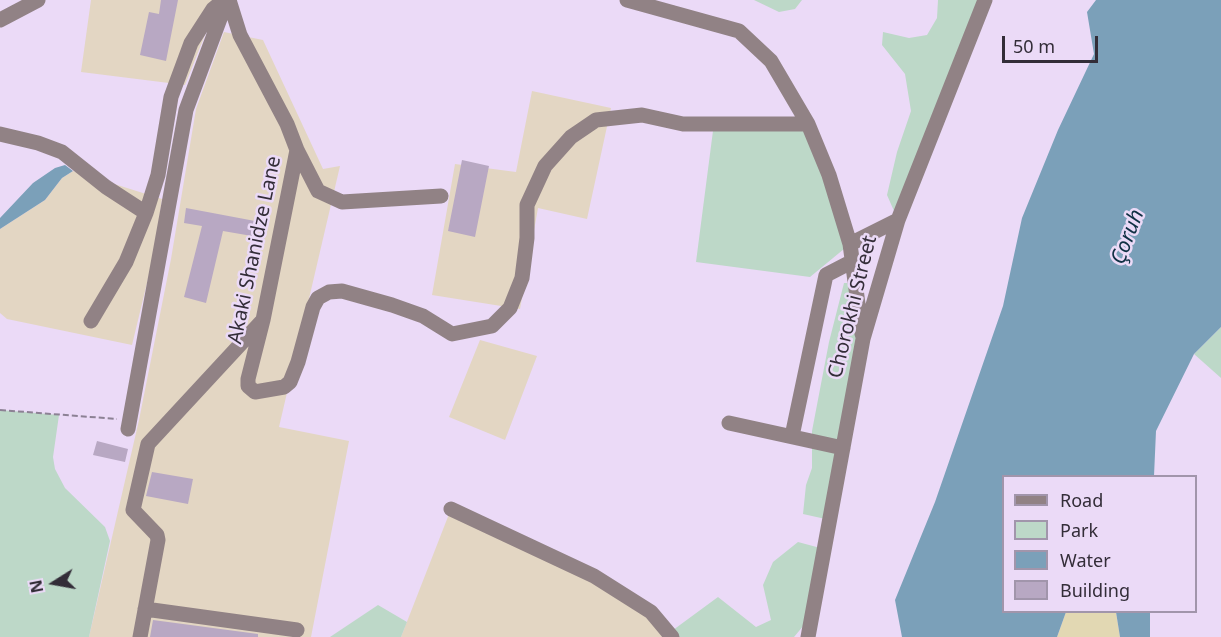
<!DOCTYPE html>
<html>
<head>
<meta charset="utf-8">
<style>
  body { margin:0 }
  #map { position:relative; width:1221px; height:637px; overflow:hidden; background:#ebdaf7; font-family:"Noto Sans",sans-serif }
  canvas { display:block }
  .legend { position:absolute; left:1002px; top:475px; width:195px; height:138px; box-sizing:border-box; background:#ebdaf7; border:2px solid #a195ab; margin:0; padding:8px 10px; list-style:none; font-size:18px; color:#332d38 }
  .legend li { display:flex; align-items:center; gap:12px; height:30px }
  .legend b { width:30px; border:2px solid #a195ab }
  .north { position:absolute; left:24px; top:553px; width:60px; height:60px; -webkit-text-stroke:4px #ebdaf7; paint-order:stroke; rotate:259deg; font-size:16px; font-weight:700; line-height:24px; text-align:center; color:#332d38 }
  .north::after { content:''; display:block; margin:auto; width:21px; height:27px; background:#332d38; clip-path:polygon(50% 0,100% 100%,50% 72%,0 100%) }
  .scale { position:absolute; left:1002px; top:36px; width:96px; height:27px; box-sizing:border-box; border:3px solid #332d38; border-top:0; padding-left:8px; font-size:18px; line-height:21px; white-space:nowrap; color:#332d38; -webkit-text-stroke:4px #ebdaf7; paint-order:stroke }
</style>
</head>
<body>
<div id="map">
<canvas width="1221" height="637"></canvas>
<ul class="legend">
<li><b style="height:8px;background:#918285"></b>Road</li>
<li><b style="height:16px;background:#bdd8c8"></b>Park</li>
<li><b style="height:16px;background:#7ba0b9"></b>Water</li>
<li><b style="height:16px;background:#b8a8c3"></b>Building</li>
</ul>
<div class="north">N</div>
<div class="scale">50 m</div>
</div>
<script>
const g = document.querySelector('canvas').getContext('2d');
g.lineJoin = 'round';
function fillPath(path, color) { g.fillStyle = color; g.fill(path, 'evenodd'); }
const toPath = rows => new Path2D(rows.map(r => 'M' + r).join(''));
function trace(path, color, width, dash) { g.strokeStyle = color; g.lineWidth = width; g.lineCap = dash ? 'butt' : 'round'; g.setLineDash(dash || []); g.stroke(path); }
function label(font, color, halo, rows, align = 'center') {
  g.font = font + ' "Noto Sans",sans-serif'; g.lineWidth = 5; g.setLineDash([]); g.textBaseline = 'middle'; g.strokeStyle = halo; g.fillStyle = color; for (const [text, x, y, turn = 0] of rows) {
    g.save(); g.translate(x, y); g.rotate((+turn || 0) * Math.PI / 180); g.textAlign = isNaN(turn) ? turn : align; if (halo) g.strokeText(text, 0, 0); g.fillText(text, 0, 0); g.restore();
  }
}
fillPath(toPath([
  [91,0,224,0,209,25,185,85,81,72],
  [224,32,263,40,323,169,340,166,279,427,349,441,311,637,89,637,139,420,171,259,196,109],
  [532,91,611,108,587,219,538,208,520,309,432,295,455,164,516,172],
  [73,171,162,199,154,254,132,345,7,319,0,313,0,229,45,200,62,178],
  [480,340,537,356,505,440,449,417],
  [451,509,594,576,672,637,401,637]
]), '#e3d6c3');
fillPath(toPath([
  [754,0,802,0,795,9,779,12],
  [938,0,985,0,898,220,887,195,897,152,911,111,905,74,882,45,883,32,909,38,927,35,937,18],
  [714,123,808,124,850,244,810,277,696,262],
  [844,283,856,283,863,339,830,520,803,514,806,485,812,468,812,431,829,342],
  [1221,327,1221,378,1194,354],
  [0,410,59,415,53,457,55,469,65,488,105,527,110,541,89,637,0,637],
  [798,542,824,549,804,625,794,637,672,637,669,633,718,597,756,627,771,620,763,585,773,562],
  [378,605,407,622,401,637,330,637]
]), '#bdd8c8');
fillPath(toPath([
  [1066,612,1116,612,1120,637,1057,637]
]), '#e2d8b3');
fillPath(toPath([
  [1096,0,1221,0,1221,327,1194,354,1156,431,1154,476,1004,476,1004,612,1066,612,1057,637,902,637,895,600,935,502,1003,306,1022,218,1058,130,1094,54,1087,12],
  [65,165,73,171,62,178,45,200,0,229,0,218,33,183,55,168],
  [1116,612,1150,612,1150,637,1120,637]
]), '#7ba0b9');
fillPath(toPath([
  [161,0,178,0,166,61,140,55,149,12,159,14],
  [462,160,489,166,475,237,448,231],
  [186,208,255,221,252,236,223,231,206,303,184,297,202,226,184,223],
  [97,441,128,449,125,462,93,455],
  [152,472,193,479,188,504,146,496],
  [153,620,258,634,258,637,150,637]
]), '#b8a8c3');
trace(toPath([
  [0,410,117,419]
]), '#8c8194', 2, [6, 3]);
trace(toPath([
  [229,0,240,35,287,124,297,150,263,320,248,379,248,386,255,392,284,387,290,382,298,362,313,307,318,298,329,292,342,291,392,305,423,316,452,334,492,326,510,308,522,278,527,238,527,205,545,166,571,137,596,120,642,115,683,124,808,124],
  [627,0,739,31,771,61,808,124,829,175,850,244,862,334],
  [0,20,38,0],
  [0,134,38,143,62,152,106,187,146,213],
  [297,150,318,191,342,202,441,196],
  [850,244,898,220],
  [91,321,126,262,146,213,158,175,171,97,191,43,213,9,224,0],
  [729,423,843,448],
  [128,429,186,110,227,0],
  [792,436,826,275,853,261],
  [451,509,594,576,651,612,672,637],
  [145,609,297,630],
  [140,637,158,540,157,535,133,510,148,444,261,322],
  [808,637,863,339,898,220,985,0]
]), '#918285', 15);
label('20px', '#332d38', '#ebdaf7', [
  ["Akaki Shanidze Lane",255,250,-78],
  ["Chorokhi Street",853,307,-76]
]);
label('italic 21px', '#0e2f42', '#ebdaf7', [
  ["Çoruh",1128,237,-69]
]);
</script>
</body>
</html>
